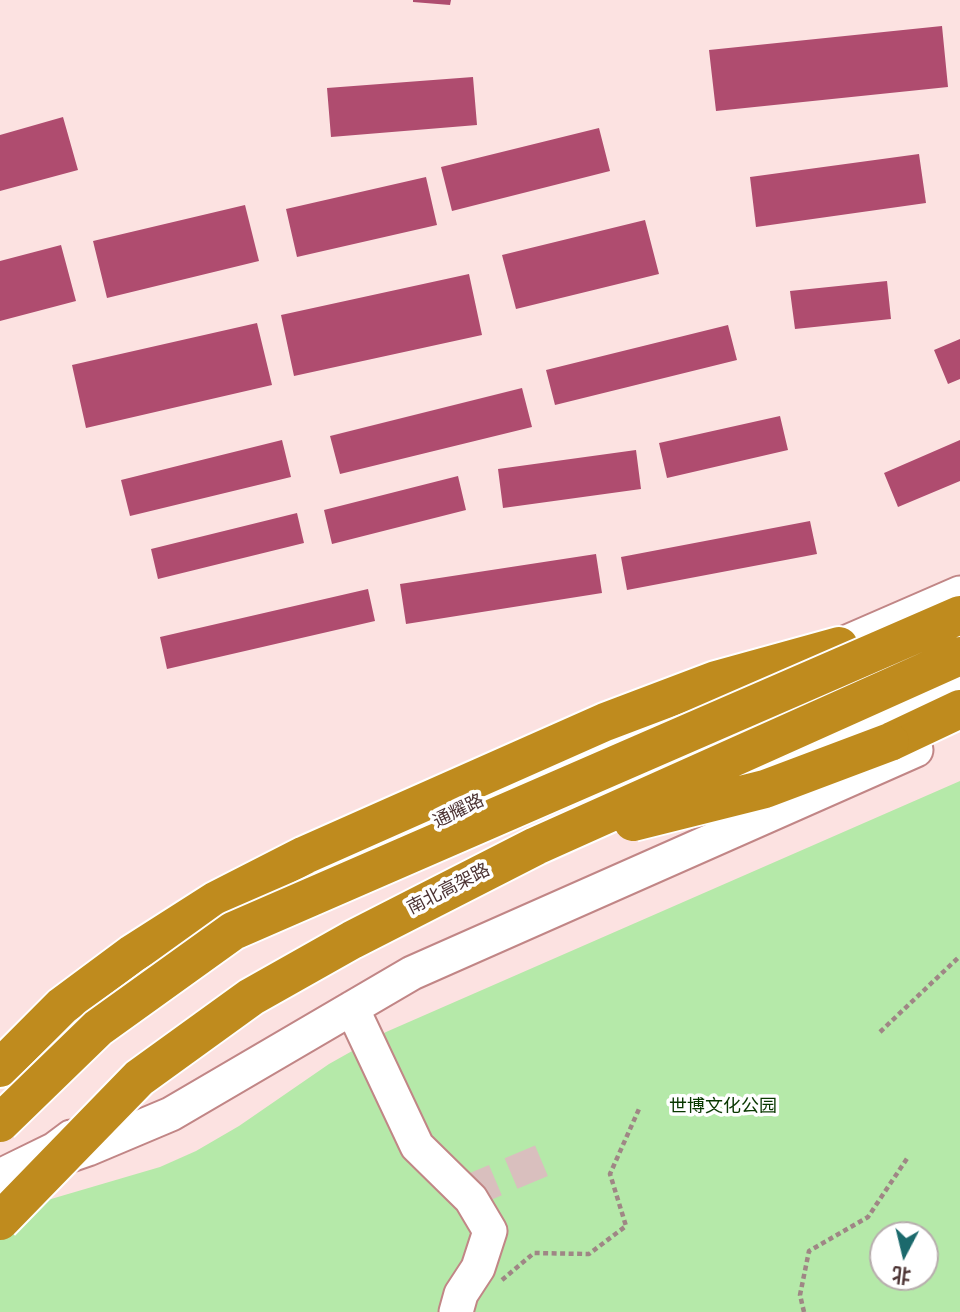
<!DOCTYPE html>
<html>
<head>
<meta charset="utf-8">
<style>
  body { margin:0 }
  #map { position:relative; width:960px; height:1312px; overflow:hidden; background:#fce2e1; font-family:"Nunito Sans","Noto Sans SC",sans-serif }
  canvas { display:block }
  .north { position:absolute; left:869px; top:1221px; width:70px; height:70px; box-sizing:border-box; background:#fff; border:2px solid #b7adad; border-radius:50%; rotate:187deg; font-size:19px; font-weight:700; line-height:28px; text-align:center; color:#4c3333 }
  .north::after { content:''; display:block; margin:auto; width:24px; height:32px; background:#1b696c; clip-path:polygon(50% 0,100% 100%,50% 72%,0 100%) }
</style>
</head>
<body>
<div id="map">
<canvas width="960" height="1312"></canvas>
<div class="north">北</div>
</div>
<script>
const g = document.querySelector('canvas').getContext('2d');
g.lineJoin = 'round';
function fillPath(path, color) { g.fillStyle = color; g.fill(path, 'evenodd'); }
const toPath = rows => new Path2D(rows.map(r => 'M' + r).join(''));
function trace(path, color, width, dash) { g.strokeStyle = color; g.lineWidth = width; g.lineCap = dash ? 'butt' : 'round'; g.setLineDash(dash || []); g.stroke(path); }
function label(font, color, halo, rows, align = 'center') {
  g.font = font + ' "Nunito Sans","Noto Sans SC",sans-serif'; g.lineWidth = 7; g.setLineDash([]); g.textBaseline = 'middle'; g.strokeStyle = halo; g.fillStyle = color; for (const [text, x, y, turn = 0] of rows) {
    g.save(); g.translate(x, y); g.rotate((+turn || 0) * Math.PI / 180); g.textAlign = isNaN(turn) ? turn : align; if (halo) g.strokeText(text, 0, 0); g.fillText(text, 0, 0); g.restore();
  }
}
fillPath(toPath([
  [960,781,960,1312,0,1312,0,1214,160,1167,196,1151,239,1126,329,1064,386,1032],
  [883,1235,925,1235,925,1277,883,1277]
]), '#b5e9a9');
fillPath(toPath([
  [413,0,451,0,450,5,413,2],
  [942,26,948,87,716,111,709,50],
  [473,77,477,125,331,137,327,88],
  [63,117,78,170,0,191,0,135],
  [599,128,610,171,452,211,441,167],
  [919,154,926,203,756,227,750,177],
  [426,177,437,225,297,257,286,209],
  [245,205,259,261,107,298,93,241],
  [645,220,659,274,516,309,502,255],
  [61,245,76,301,0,321,0,261],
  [469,274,482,335,294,376,281,315],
  [887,281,891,319,795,329,790,291],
  [257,323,272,385,86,428,72,365],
  [728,325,737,360,555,405,546,370],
  [960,339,960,379,948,384,934,350],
  [522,388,532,427,340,474,330,436],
  [780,416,788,450,667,478,659,443],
  [282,440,291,477,130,516,121,480],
  [960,440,960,481,898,507,884,473],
  [636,450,641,489,503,508,498,469],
  [458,476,466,510,332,544,324,510],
  [297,513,304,543,158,579,151,549],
  [810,521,817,554,627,590,621,557],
  [596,554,602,593,406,624,400,584],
  [368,589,375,621,167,669,160,637]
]), '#af4c6f');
trace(toPath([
  [465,1193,555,1155]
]), '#d9bfbe', 33, [33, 17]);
const minor = toPath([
  [815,656,960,593],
  [700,793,960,679],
  [415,833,518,783,717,698],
  [352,1008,417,1146,471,1199,490,1231,478,1268,461,1294,456,1312],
  [59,1159,88,1149,171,1114,412,973,916,750],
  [0,1176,55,1149,71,1137]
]);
const highway = toPath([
  [890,742,960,709],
  [0,1068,62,1006,132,954,215,901,305,855,605,722,716,680,839,646]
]);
trace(minor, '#c18686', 37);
trace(highway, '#fff', 42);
trace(toPath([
  [880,1032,960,956],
  [502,1280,534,1253,589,1254,626,1226,610,1174,639,1109],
  [804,1312,800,1295,809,1251,868,1217,908,1157]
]), '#9f8685', 4.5, [5, 3.5]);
trace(minor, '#fff', 33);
trace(highway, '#bf8b1e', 38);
const highwayBridge = toPath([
  [633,822,765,789,890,742],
  [0,1123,98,1028,233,931,960,615],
  [0,1221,139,1078,251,997,352,940,536,846,960,656]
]);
trace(highwayBridge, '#fff', 42, []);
trace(highwayBridge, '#bf8b1e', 38);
label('18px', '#4c3333', '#fff', [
  ["通耀路",459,812,-26],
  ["南北高架路",449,890,-27]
]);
label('18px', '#093800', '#fff', [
  ["世博文化公园",723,1108]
]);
</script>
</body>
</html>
